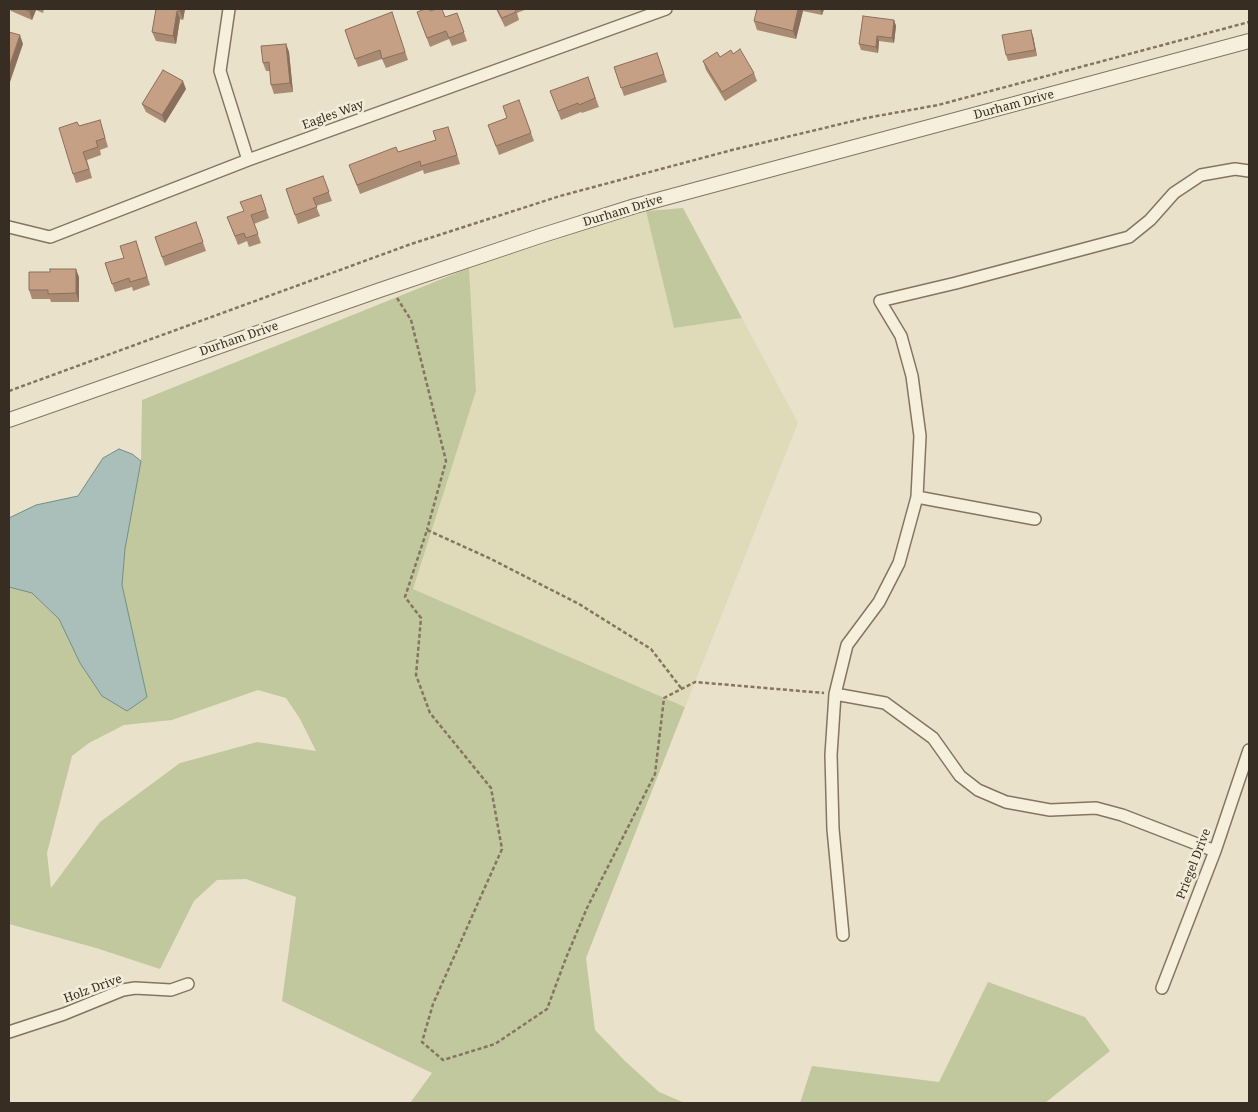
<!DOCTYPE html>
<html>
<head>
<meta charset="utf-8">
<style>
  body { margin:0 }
  #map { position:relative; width:1258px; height:1112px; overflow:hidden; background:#eae1ca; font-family:"Noto Serif",serif }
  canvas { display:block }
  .frame { position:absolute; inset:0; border:10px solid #372d22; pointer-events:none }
</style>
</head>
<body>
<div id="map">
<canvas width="1258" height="1112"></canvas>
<div class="frame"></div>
</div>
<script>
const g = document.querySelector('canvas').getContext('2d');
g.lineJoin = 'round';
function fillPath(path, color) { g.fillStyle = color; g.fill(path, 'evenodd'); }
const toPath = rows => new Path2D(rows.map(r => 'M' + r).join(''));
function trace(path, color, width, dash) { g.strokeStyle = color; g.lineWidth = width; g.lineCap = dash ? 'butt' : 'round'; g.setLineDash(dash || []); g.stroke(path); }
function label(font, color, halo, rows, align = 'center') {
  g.font = font + ' "Noto Serif",serif'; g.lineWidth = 5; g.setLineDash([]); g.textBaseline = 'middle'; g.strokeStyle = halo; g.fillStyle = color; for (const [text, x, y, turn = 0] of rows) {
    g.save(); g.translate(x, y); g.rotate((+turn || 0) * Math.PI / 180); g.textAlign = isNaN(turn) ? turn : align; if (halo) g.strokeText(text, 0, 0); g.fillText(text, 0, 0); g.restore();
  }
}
fillPath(toPath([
  [646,211,674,328,742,318,798,423,685,707,413,589,476,391,469,268]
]), '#dfdab8');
fillPath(toPath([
  [683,208,742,318,674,328,646,211],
  [469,268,476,391,413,589,685,707,586,958,595,1030,625,1061,659,1092,685,1103,410,1103,432,1073,282,1001,296,897,246,879,217,880,194,901,160,969,96,948,9,924,9,587,32,593,59,619,80,663,102,696,127,710,147,697,122,585,125,549,141,461,142,400],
  [258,690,286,698,300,719,316,751,257,742,180,763,100,822,51,888,47,853,72,756,89,743,124,725,172,720],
  [988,982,1085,1017,1110,1051,1045,1103,800,1103,812,1066,939,1082]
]), '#c2c89e');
const water = toPath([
  [119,449,132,454,141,461,125,549,122,585,147,697,127,711,102,696,80,663,59,619,32,593,9,587,9,518,36,505,78,496,103,458,119,449]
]);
fillPath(water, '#aabfb9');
trace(water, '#718d87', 1);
const minor = toPath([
  [229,9,220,71,248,160],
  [9,227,50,237,248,160,666,9],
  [917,497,1035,519],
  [835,694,885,703,933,738,960,776,978,790,1006,802,1050,810,1096,808,1122,815,1215,851],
  [843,935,833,829,831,755,835,694,847,645,879,602,899,563,917,497,920,436,912,376,901,336,880,301,956,283,1129,237,1150,220,1174,193,1201,175,1235,169,1249,171],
  [1162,988,1215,851,1249,750],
  [9,1032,64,1014,123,990,135,988,171,990,188,984]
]);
const tertiary = toPath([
  [9,420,380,290,540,236,635,206,1249,41]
]);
trace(minor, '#857560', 14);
trace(tertiary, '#857560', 16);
trace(toPath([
  [397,298,411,320,446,461,427,530],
  [9,391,411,244,560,196,732,150,866,118,938,105,1249,22],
  [681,688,651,649,579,604,489,558,427,530,405,597,421,618,416,675,430,713,491,788,502,849,433,1004,422,1042,443,1060,495,1044,547,1009,566,958,587,908,655,774,664,698,695,682,824,693]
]), '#857560', 2.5, [4, 2.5]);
trace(minor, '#f6efdc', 11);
trace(tertiary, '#f6efdc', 14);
fillPath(toPath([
  [10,9,44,9,43,13,36,10,32,20,11,11],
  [156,9,185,9,183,20,180,19,176,44,156,41,152,32],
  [496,9,527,9,517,13,519,20,505,27],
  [769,9,824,9,822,15,803,11,796,39,757,30,754,21],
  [430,11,445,17,457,13,467,41,452,46,449,39,430,47,417,12],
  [392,12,408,60,386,68,382,59,358,67,345,30],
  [894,20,896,26,894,43,879,41,878,53,861,50,859,44],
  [1033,36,1037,56,1008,61,1006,55],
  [286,44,289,52,293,92,274,94,271,85,270,71,266,71,263,63],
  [657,53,667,82,624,96,614,67],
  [733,54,754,73,757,81,725,101,706,70,703,61],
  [588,77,599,107,582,113,581,112,561,120,550,91],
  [186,89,165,123,146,112,142,104],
  [519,100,534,141,499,155,488,125,507,118],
  [100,120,108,147,100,150,101,155,87,160,92,178,76,183,73,174,79,126],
  [451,135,460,164,424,174,423,170,360,194,349,165,398,152],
  [323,176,332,201,316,206,320,216,298,224,286,189],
  [261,195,269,218,254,224,261,243,249,247,247,241,238,245,227,217,244,211],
  [196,222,206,251,165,266,155,237],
  [136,241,150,285,133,291,132,287,115,292,105,263,124,258],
  [79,277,79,302,51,302,50,299,32,299,29,290]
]), '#a98a72');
fillPath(toPath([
  [30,9,36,9,36,10,32,20,29,11],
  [180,9,185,9,183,20,180,11],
  [798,9,802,9,803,11,796,39,793,31],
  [820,9,824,9,822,15],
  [177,11,180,19,176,44,173,36],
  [894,20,896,26,894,43,892,38],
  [1031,30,1033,36,1037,56,1035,50],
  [20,35,23,44,9,85,9,67],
  [877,36,879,41,878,53,876,47],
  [286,44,289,52,293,92,290,83],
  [183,81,186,89,165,123,162,115],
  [76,269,79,277,79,302,76,293]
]), '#8a705c');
const building = toPath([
  [23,9,30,9,29,11,23,9],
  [156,9,180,9,180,11,177,11,173,36,152,32,156,9],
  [425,9,429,9,430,11,437,9,442,9,445,17,457,13,464,32,449,38,446,31,427,38,417,12,425,9],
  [497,9,515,9,516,12,502,18,497,9],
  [757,9,798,9,793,31,754,21,757,9],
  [392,12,405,52,382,59,380,50,355,59,345,30,392,12],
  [863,16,894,20,892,38,877,36,876,47,859,44,863,16],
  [1031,30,1035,50,1006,55,1002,35,1031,30],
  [9,32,20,35,9,67,9,32],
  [286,44,290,83,271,85,269,62,263,63,261,46,286,44],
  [740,49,754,73,722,92,703,61,717,52,720,57,731,50,733,54,740,49],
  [657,53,664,74,621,88,614,67,657,53],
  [163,70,183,81,162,115,142,104,163,70],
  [588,77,595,98,579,105,578,103,558,111,550,91,588,77],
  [519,100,531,133,496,146,488,125,507,118,503,106,519,100],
  [100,120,105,138,96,141,98,147,83,152,89,169,73,174,59,128,77,122,79,126,100,120],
  [448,127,457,155,421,166,420,161,357,185,349,165,396,147,398,152,436,140,433,131,448,127],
  [323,176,329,192,313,198,317,207,295,215,286,189,323,176],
  [261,195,266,210,251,215,258,234,246,238,244,233,235,236,227,217,244,211,240,202,261,195],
  [196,222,203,242,162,257,155,237,196,222],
  [136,241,147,277,130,282,129,278,112,284,105,263,124,258,120,246,136,241],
  [50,269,76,269,76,293,48,294,48,290,29,290,29,272,50,272,50,269]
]);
fillPath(building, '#c5a084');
trace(building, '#8a705c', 1);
label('12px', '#372d22', '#f3ecd9', [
  ["Durham Drive",1014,105,-15],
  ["Eagles Way",333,115,-20],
  ["Durham Drive",623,211,-17],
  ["Durham Drive",239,339,-19],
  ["Priegel Drive",1194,864,-69],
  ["Holz Drive",93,989,-20]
]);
</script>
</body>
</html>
